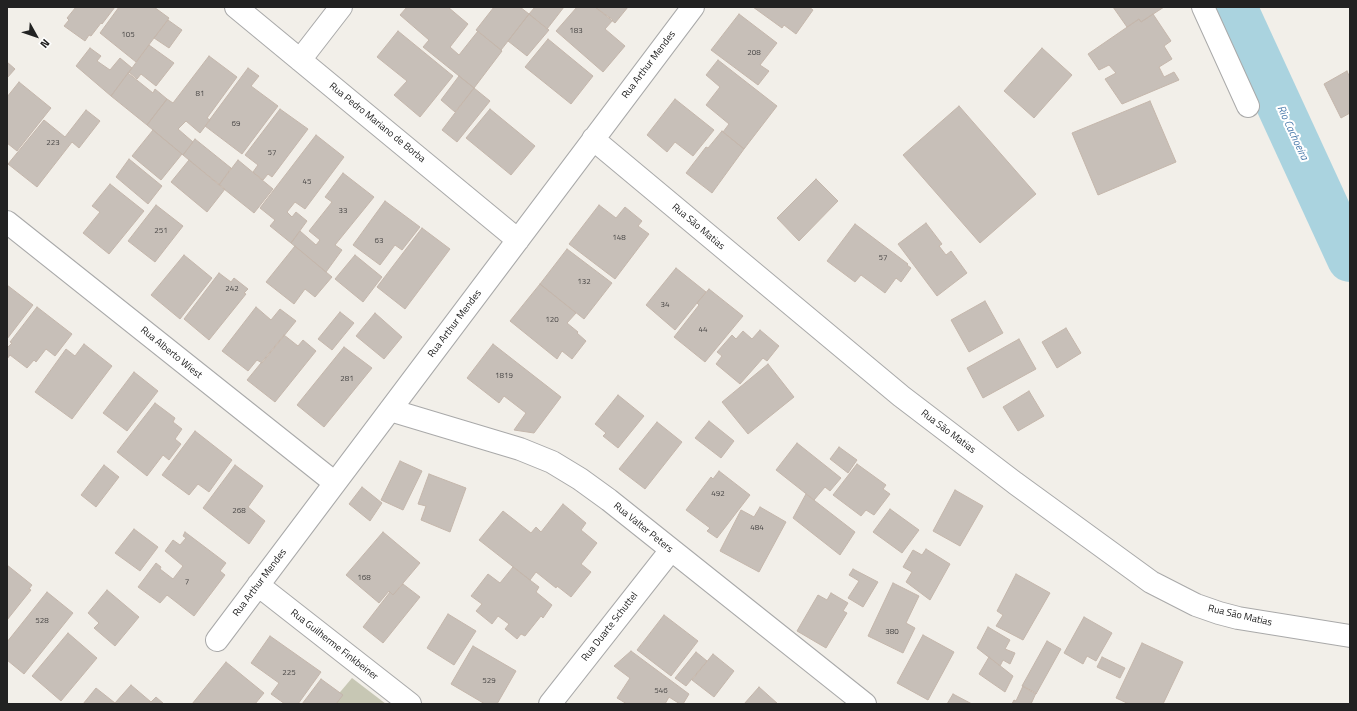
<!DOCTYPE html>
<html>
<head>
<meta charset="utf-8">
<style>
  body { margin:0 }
  #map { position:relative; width:1357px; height:711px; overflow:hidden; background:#f2efe9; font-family:"Titillium Web",sans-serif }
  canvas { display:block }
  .frame { position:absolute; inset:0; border:8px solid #222; pointer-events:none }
  .north { position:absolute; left:16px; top:16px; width:40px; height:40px; -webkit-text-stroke:3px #fff; paint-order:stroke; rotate:130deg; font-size:11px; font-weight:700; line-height:16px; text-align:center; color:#222 }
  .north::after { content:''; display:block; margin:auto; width:14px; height:18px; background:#222; clip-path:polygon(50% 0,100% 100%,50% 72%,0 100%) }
</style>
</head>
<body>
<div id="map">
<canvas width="1357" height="711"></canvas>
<div class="frame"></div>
<div class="north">N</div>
</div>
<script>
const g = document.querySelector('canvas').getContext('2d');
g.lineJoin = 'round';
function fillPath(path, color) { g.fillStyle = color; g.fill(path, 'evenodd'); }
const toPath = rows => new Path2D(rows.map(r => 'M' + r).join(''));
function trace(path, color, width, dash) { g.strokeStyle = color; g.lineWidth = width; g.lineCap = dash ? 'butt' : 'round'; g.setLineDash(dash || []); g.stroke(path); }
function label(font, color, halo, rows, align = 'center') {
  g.font = font + ' "Titillium Web",sans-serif'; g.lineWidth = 4; g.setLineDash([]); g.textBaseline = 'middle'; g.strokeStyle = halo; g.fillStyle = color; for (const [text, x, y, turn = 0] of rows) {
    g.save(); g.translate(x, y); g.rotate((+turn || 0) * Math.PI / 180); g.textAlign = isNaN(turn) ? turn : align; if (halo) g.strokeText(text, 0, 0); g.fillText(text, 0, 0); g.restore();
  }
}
fillPath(toPath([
  [352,678,386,704,330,704]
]), '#c7c7b4');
trace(toPath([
  [1234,7,1350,259]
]), '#aad3df', 46);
const building = toPath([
  [76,7,115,7,102,24,101,23,91,36,89,35,85,41,64,26,69,20,67,18,76,7],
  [119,7,154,7,169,18,136,62,100,33,119,7],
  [407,7,448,7,468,24,450,47,459,55,478,31,502,51,474,88,423,47,429,40,400,15,407,7],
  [494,7,520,7,529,14,501,50,476,30,494,7],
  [535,7,564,7,547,29,529,14,535,7],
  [577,7,595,7,613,20,605,29,625,46,603,72,556,31,577,7],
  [595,7,628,7,615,23,595,7],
  [753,7,809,7,813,10,796,34,784,25,782,28,753,7],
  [1113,7,1164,7,1141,22,1139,19,1127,27,1113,7],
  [529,14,549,30,527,56,508,41,529,14],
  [739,14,777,43,760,65,769,71,758,85,711,50,739,14],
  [1153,14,1171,41,1164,46,1172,59,1159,67,1164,77,1174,72,1179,80,1122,104,1105,79,1116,73,1109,65,1099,70,1088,54,1139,19,1141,22,1153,14],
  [168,20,182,30,169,48,154,38,168,20],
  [398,31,453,76,420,117,394,95,407,81,377,57,398,31],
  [548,39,593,76,571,104,525,67,548,39],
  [149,45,174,63,156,86,141,74,137,79,129,72,149,45],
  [90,48,101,56,97,61,110,70,120,58,132,68,111,96,76,66,90,48],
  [1042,48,1072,75,1034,118,1004,91,1042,48],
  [209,56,237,77,207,118,210,120,200,133,186,121,178,129,193,142,183,155,147,125,167,99,173,103,209,56],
  [718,60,777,106,744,149,723,132,729,124,706,105,720,87,706,75,718,60],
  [7,62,15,69,7,78,7,62],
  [248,68,259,76,251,86,278,106,242,154,205,126,248,68],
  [1347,71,1350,78,1350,113,1341,118,1324,84,1347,71],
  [128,73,153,93,155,89,167,99,147,125,111,96,128,73],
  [459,76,474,88,455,112,441,100,459,76],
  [19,82,51,108,17,151,7,143,7,97,19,82],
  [474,88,490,101,457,142,442,130,474,88],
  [675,99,714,130,693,156,675,142,667,152,647,135,675,99],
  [1150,101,1176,162,1098,195,1072,133,1150,101],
  [959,106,1036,194,980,243,903,155,959,106],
  [280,109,308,129,272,177,268,174,263,180,253,172,258,165,245,155,280,109],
  [490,109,535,146,511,175,466,138,490,109],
  [86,110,100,121,79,148,72,142,37,187,8,164,44,120,65,137,86,110],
  [153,130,182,154,161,180,132,156,153,130],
  [722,131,744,149,712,193,686,173,706,147,708,148,722,131],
  [316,135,344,157,305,209,295,202,287,212,292,217,296,212,307,221,291,243,270,226,275,220,260,208,316,135],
  [195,139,231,168,219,185,183,155,195,139],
  [129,159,162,186,148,204,116,177,129,159],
  [189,160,225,189,207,212,171,182,189,160],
  [238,160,273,189,254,213,219,185,238,160],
  [343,173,374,197,335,245,342,250,326,272,291,243,300,231,316,245,320,240,309,231,332,202,325,197,343,173],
  [816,179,838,201,799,241,777,218,816,179],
  [110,184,144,211,109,254,83,233,100,212,92,206,110,184],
  [385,201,420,227,402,250,395,245,380,265,353,245,385,201],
  [156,205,183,226,155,262,128,241,156,205],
  [599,205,616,218,625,207,642,221,638,226,649,234,615,279,569,244,599,205],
  [926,223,942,244,939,246,946,255,951,251,967,273,937,296,898,244,926,223],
  [855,224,908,264,907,265,911,268,901,282,896,278,885,293,861,275,855,282,827,261,855,224],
  [422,228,450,249,405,309,377,287,422,228],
  [295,246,332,277,315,297,305,289,294,304,266,282,295,246],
  [567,249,612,283,584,319,540,284,567,249],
  [184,255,212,278,180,319,151,295,184,255],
  [355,255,382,277,363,302,335,279,355,255],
  [676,268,706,292,675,330,646,305,676,268],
  [219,273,231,282,234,278,248,289,244,293,246,294,209,340,184,319,219,273],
  [540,284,576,313,567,323,578,332,577,333,586,341,572,359,562,351,557,359,510,321,540,284],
  [7,285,33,305,7,339,7,285],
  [709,289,743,316,705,362,674,337,699,305,697,303,709,289],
  [985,301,1003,333,969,352,951,320,985,301],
  [37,307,72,334,55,356,46,349,36,362,34,360,27,368,10,355,7,359,7,348,12,343,10,342,37,307],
  [256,307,271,320,280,309,296,321,262,363,257,360,248,371,222,351,256,307],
  [340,312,354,323,332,350,318,339,340,312],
  [375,313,402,337,384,359,356,336,375,313],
  [1066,328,1081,353,1057,368,1042,342,1066,328],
  [760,330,779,346,767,361,763,358,740,384,716,364,722,356,717,352,732,335,736,339,743,331,752,339,760,330],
  [284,335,298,346,303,340,316,351,275,402,247,380,284,335],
  [1019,339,1036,369,983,398,967,368,1019,339],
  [84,344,112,366,72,419,35,392,66,349,75,356,84,344],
  [493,344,561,397,534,433,514,430,526,413,504,396,499,403,467,378,493,344],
  [344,347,372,368,324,427,297,405,344,347],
  [768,364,794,397,748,434,722,402,768,364],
  [134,372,158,391,127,431,103,413,134,372],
  [1029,391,1044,416,1018,431,1003,407,1029,391],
  [618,395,644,416,618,448,603,436,606,433,595,424,618,395],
  [155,403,175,418,173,422,182,429,175,439,181,444,169,460,163,455,147,476,117,452,155,403],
  [709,421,734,441,721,458,695,438,709,421],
  [657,422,682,442,645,489,619,469,657,422],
  [195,431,232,460,209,492,198,484,189,495,162,475,195,431],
  [797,443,841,478,830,491,825,487,814,500,776,470,797,443],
  [839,447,857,460,848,473,830,459,839,447],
  [400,461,422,471,403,510,381,500,400,461],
  [857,464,886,485,883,489,890,494,874,515,866,510,861,516,833,495,857,464],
  [104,465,119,477,96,507,81,495,104,465],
  [235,465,263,486,248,507,265,521,249,544,203,508,235,465],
  [719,471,750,495,717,538,707,531,710,528,686,510,711,477,713,479,719,471],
  [429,474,466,488,450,532,421,520,426,506,418,504,429,474],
  [362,487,382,503,370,521,349,504,362,487],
  [955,490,983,506,960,546,933,531,955,490],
  [806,494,855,532,840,555,793,518,806,494],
  [563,504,586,523,581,530,597,543,581,564,591,572,571,597,557,586,556,588,536,572,530,580,479,540,503,511,531,533,536,527,541,532,563,504],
  [760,507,786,522,759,572,720,551,741,510,754,517,760,507],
  [890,509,919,530,902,553,873,532,890,509],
  [134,529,158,547,140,571,115,553,134,529],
  [185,532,226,563,220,571,225,575,194,616,167,595,160,603,138,587,156,563,161,567,160,569,173,579,183,566,165,551,173,540,180,545,186,538,183,536,185,532],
  [383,532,420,563,393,595,389,591,379,603,346,575,383,532],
  [926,549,950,564,930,600,906,582,912,572,903,567,913,550,922,555,926,549],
  [7,565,32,585,29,589,31,590,7,620,7,565],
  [513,567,539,587,536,592,552,605,543,618,541,616,525,636,521,634,517,639,505,629,509,624,498,616,492,624,476,611,482,604,471,596,488,574,500,583,513,567],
  [853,569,878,582,863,607,848,598,859,581,849,575,853,569],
  [1016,574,1050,593,1023,640,996,626,1003,615,997,611,1016,574],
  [893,583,919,596,906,623,915,628,903,653,868,636,893,583],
  [403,584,420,597,383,643,363,627,390,592,393,595,403,584],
  [107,590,139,617,115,646,94,628,99,623,88,613,107,590],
  [47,592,73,613,24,674,7,660,7,642,47,592],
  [831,593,848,603,843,611,847,613,826,648,797,631,818,595,827,600,831,593],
  [448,614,476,631,454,665,427,648,448,614],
  [664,615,698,641,671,676,637,650,664,615],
  [1084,617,1112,633,1096,661,1087,656,1083,664,1064,653,1084,617],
  [988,627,1010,640,1005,649,1015,653,1010,664,1003,660,1000,666,977,648,988,627],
  [68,633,97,658,61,701,32,676,68,633],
  [923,635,954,652,928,700,897,683,923,635],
  [270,636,321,672,298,704,285,704,271,694,279,683,251,663,270,636],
  [1047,641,1061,649,1036,694,1022,686,1047,641],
  [1142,643,1183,662,1163,704,1129,704,1116,698,1142,643],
  [473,646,516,671,497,704,485,704,451,684,473,646],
  [631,651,689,694,683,704,680,704,669,697,665,704,627,704,617,698,630,678,614,666,631,651],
  [696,652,707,661,686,686,675,678,696,652],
  [713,654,734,671,714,697,692,680,713,654],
  [989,657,1013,676,1005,692,979,674,989,657],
  [1102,657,1125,668,1120,678,1097,667,1102,657],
  [226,662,264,693,255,704,192,704,226,662],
  [321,679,343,695,336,704,302,704,321,679],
  [131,685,151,702,156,697,164,704,83,704,96,688,115,703,131,685],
  [1023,686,1036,693,1031,704,1012,704,1014,700,1016,701,1023,686],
  [759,687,778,704,744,704,759,687],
  [953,694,972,704,947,704,953,694]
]);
fillPath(building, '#c7bfb8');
trace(building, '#c4b6ab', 1);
const street = toPath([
  [236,7,518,240],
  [1203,7,1248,106],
  [300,60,341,7],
  [593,139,901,396,1015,483,1151,582,1196,605,1219,613,1238,618,1350,636],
  [7,222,335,483],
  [390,410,520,449,552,462,580,479,609,500,865,704],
  [258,585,410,704],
  [217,640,693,7],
  [550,704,671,550]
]);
trace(street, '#a9a9a9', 24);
trace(street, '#fff', 22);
label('8px', '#4b4948', null, [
  ["183",576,31],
  ["105",128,35],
  ["208",754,53],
  ["81",200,94],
  ["69",236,124],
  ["223",53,143],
  ["57",272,153],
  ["45",307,182],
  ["33",343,211],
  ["251",161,231],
  ["148",619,238],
  ["63",379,241],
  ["57",883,258],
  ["132",584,282],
  ["242",232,289],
  ["34",665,305],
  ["120",552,320],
  ["44",703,330],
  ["1819",504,376],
  ["281",347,379],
  ["492",718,494],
  ["268",239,511],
  ["484",757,528],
  ["168",364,578],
  ["7",187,582],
  ["528",42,621],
  ["380",892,632],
  ["225",289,673],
  ["529",489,681],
  ["546",661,691]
]);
label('10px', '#222', '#fff', [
  ["Rua Arthur Mendes",649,65,-53],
  ["Rua Pedro Mariano de Borba",377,123,39],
  ["Rua São Matias",698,227,40],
  ["Rua Arthur Mendes",455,324,-53],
  ["Rua Alberto Wiest",171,353,39],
  ["Rua São Matias",948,432,37],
  ["Rua Valter Peters",643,528,39],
  ["Rua Arthur Mendes",260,583,-53],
  ["Rua São Matias",1240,616,13],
  ["Rua Duarte Schuttel",610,627,-52],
  ["Rua Guilherme Finkbeiner",334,645,38]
]);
label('italic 11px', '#4a7aab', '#fff', [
  ["Rio Cachoeira",1292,133,65]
]);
</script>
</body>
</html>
